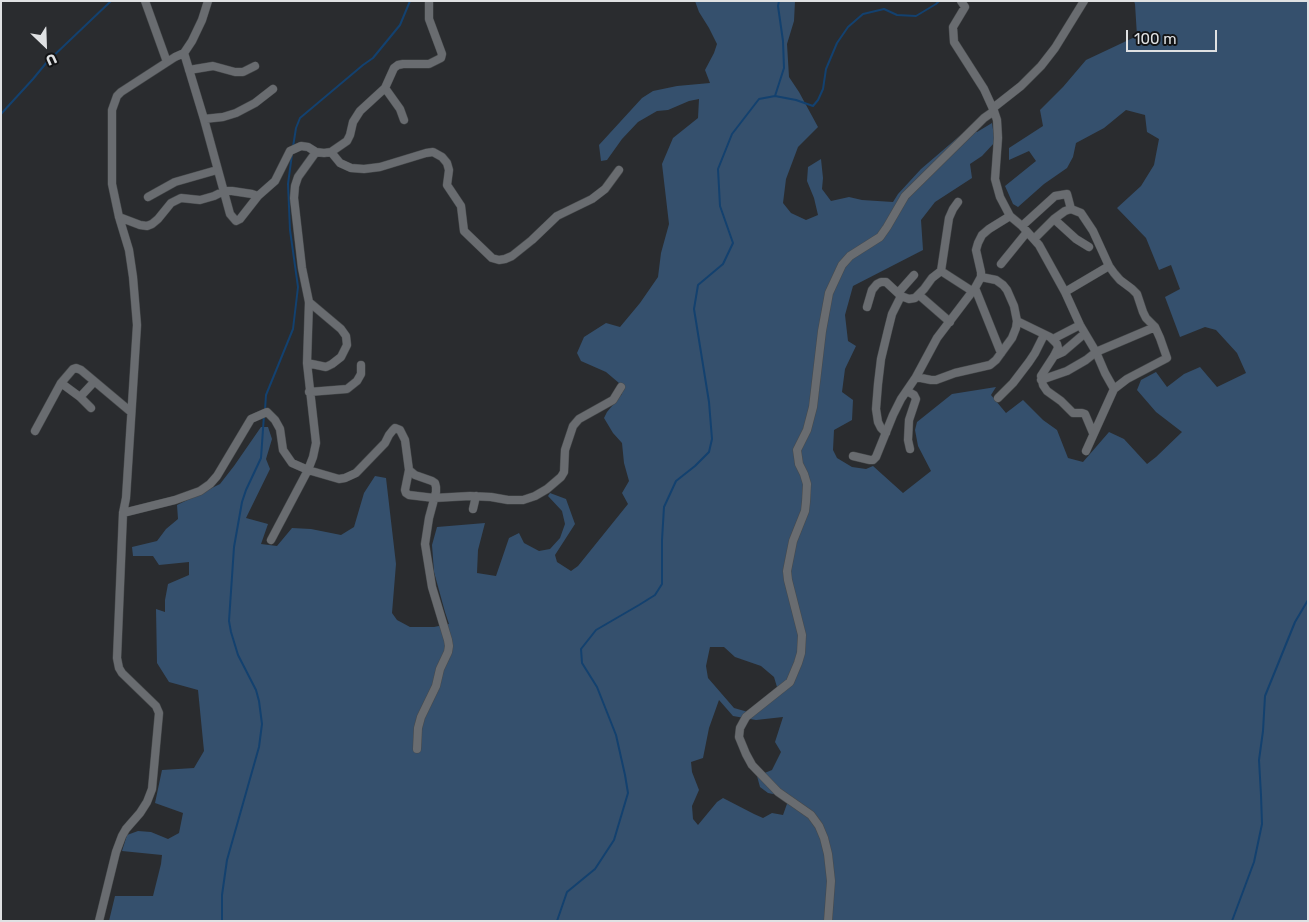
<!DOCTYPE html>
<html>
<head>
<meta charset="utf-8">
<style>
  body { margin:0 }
  #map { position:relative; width:1309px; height:922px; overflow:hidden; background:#2a2c2f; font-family:Rubik,sans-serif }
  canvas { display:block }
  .frame { position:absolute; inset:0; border:2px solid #dfe1e3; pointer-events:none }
  .north { position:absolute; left:20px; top:20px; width:50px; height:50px; -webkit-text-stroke:4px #131416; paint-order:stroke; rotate:156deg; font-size:14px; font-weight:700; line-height:20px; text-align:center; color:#dfe1e3 }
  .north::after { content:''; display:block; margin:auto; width:18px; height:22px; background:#dfe1e3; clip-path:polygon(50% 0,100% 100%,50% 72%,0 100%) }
  .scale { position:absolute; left:1126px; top:30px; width:91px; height:22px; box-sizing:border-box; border:2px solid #dfe1e3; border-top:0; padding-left:6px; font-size:15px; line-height:18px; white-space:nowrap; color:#dfe1e3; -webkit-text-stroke:4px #131416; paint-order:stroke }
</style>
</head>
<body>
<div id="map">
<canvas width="1309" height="922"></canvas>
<div class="frame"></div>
<div class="north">U</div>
<div class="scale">100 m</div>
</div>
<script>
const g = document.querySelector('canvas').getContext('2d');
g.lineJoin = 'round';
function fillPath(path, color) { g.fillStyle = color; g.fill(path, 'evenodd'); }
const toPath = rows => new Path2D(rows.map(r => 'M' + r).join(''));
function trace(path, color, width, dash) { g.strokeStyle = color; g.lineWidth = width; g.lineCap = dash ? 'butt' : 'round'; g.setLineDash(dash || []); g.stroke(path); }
fillPath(toPath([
  [695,1,795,1,794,21,787,44,789,77,799,92,818,127,798,147,786,179,783,203,791,213,806,220,818,215,814,198,807,181,808,167,821,159,823,178,822,189,831,201,849,197,862,200,893,202,898,194,921,169,970,127,977,132,992,123,995,142,982,156,970,164,972,178,935,202,921,220,923,250,853,286,845,315,848,341,856,346,845,369,842,392,853,400,852,420,834,430,833,450,837,458,852,467,866,469,873,466,903,493,931,471,918,446,915,430,917,422,952,394,996,387,991,395,1006,413,1023,400,1043,420,1057,430,1068,458,1083,462,1109,432,1124,439,1147,464,1156,457,1182,432,1156,412,1137,390,1141,380,1156,372,1167,387,1184,374,1200,367,1217,387,1246,373,1237,353,1216,330,1205,327,1180,337,1165,297,1180,289,1171,265,1159,270,1146,238,1117,208,1141,186,1154,165,1159,139,1147,132,1145,115,1126,110,1104,128,1076,143,1073,157,1067,168,1044,184,1018,207,1013,204,1005,186,1036,161,1029,151,1009,160,1009,148,1043,126,1040,110,1063,87,1086,60,1137,36,1135,4,1134,1,1308,1,1308,921,109,921,115,896,153,896,161,864,162,855,122,851,127,835,138,831,151,832,168,839,179,833,183,813,155,803,162,770,194,768,204,751,198,690,169,682,157,663,156,609,165,612,165,600,168,584,189,575,189,562,159,565,153,556,133,556,132,547,157,541,166,529,178,519,177,505,220,484,234,466,261,427,268,427,272,439,266,459,270,469,246,518,268,524,261,544,277,546,292,528,311,529,341,535,354,527,364,493,375,476,386,478,396,564,392,613,397,620,410,627,434,627,449,624,445,612,434,572,432,545,437,527,485,523,478,550,477,573,496,576,509,538,519,533,524,543,539,551,550,549,560,538,565,524,562,511,548,496,550,493,566,499,575,524,555,555,557,562,571,571,578,566,628,504,622,493,629,481,624,463,622,443,613,433,604,418,607,412,622,394,619,383,606,372,581,361,577,353,584,337,606,323,620,327,640,303,658,277,661,253,669,224,662,164,673,138,698,118,699,99,689,101,668,110,657,111,638,122,622,139,607,160,601,161,599,145,642,98,653,91,677,86,710,83,705,70,714,53,717,44,709,28,699,12],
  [710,647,724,647,735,657,761,666,774,677,777,687,748,712,734,708,708,678,706,666],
  [719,700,733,716,756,720,783,717,775,742,781,752,772,770,757,776,760,787,768,793,778,795,788,801,783,815,772,813,763,818,754,814,723,798,717,802,698,825,693,819,692,806,699,790,692,772,691,762,703,758,709,728]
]), '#35506d');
trace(toPath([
  [775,96,784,68,783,41,778,6,779,1],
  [1,114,33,79,47,62,111,1],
  [293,147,296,128,300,118,363,65,373,58,400,25,410,1],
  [265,410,266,395,293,329,298,287,290,230,288,184,292,154],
  [222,921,222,895,227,860,259,747,262,724,259,701,256,690,238,655,231,632,229,621,234,547,242,502,246,490,261,458,264,415],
  [557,921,567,892,595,869,614,840,628,793,625,775,616,735,597,687,582,663,581,649,596,630,639,605,655,595,662,584,662,540,664,507,676,481,695,466,709,452,712,439,709,402,694,309,698,285,723,264,733,243,720,206,718,169,732,134,759,99,775,96,796,100,813,106,818,100,823,89,826,69,837,43,848,27,863,14,884,9,897,15,916,16,936,4,939,1],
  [1232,921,1254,862,1262,824,1261,795,1259,760,1263,731,1265,696,1295,622,1308,600]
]), '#13416f', 2);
const minor = toPath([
  [145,1,167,62],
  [184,53,204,119,230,214,236,221,240,219,258,196,275,181,290,151,301,146,308,147,316,152,324,153,331,152,347,141,350,135,353,122,360,111,385,88,394,68,398,65,403,64,429,64,441,58,442,54,429,19,429,1],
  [189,70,213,66,235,72,243,72,255,66],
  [385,88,400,109,404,120],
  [993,108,1021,86,1041,66,1055,48,1084,1],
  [994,111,997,120,998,138,995,179,1000,197,1010,216,1022,226,1039,245,1065,292,1080,325,1096,352,1105,373,1114,389],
  [204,119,223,117,236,113,255,103,273,89],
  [331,152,340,163,351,168,364,169,380,167,426,153,433,152,442,157,447,163,449,170,447,185,461,206,464,231,492,258,499,260,505,259,512,256,532,240,557,216,592,199,605,189,619,170],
  [148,197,175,182,217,170],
  [119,217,140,225,147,226,152,224,158,219,171,203,181,198,200,200,214,196,224,191,232,191,252,194,258,196],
  [1054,219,1076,239,1089,247],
  [1022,226,1055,196,1067,194,1071,209],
  [1034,239,1054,219,1065,211,1071,209,1081,213,1093,231,1109,266,1114,273,1120,280,1132,289,1137,294,1143,312,1146,318,1155,327,1160,338,1167,358,1127,379,1114,389,1086,451],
  [1001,264,1027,232],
  [941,271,949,218,953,209,958,202],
  [981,277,996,280,1003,285,1007,290,1014,306,1017,321,1050,337,1057,344,1058,348,1054,356,1041,376,1043,385,1047,391,1061,401,1073,413,1082,413,1085,414,1093,433],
  [975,288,1001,353],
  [1065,292,1109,266],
  [898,293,914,275],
  [919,295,950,322],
  [867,307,872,290,877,284,881,282,886,282,901,296],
  [1053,339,1080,325],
  [1054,356,1063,352,1084,334],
  [307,363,326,367,332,364,341,357,347,345,346,336,341,329,309,302],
  [916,377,931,380,936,380,955,373,990,365,996,360,1012,338,1016,328,1017,321],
  [1041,380,1067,371,1086,360,1096,352,1155,327],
  [61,383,80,397,91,408],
  [907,391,914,395,916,399,909,420,908,440,910,449],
  [309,392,347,389,357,381,361,374,361,365],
  [80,397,94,382],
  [998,398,1013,383,1029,362,1035,353,1044,335],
  [35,431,61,383,73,369,76,368,81,370,131,412],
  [886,433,881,428,878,422,876,409,878,384,881,359,888,330,892,314,901,296,909,299,915,298,924,289,932,278,941,271,972,291],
  [853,456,870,460,873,460,876,457,893,415,901,399,916,377,937,338,975,288,981,277,981,272,976,250,978,243,982,235,989,229,1010,216],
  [409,470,405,490,406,493,409,495,434,498,470,496,491,497,508,500,523,500,535,496,547,489,561,477,564,472,565,450,573,426,579,419,613,400,621,387],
  [473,509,476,496],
  [123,513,175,500,200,491,210,484,217,476,251,419,267,412,275,420,280,429,283,450,292,463,308,470,339,479,345,478,356,473,385,443,389,435,393,430,395,428,400,430,405,440,409,470,415,475,432,481,435,483,436,487,436,492,429,518,425,544,432,587,448,640,449,646,448,652,440,669,436,686,421,717,418,728,417,749],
  [271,540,308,470,313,457,316,443,307,363,309,302,302,268,294,198,295,186,298,177,316,152],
  [99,921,116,852,122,836,126,829,140,813,147,802,152,789,159,713,156,706,122,673,119,668,117,658,123,513,126,498,137,325,133,277,129,250,119,217,112,184,112,110,117,96,121,92,175,57,184,53,192,41,202,20,208,1],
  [828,921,831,881,828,854,824,838,819,826,811,815,778,792,752,765,746,754,739,737,740,728,746,717,790,682,798,663,801,653,802,635,788,580,787,571,793,541,805,511,806,502,807,484,804,474,799,464,797,450,807,430,813,407,822,331,829,293,842,265,850,256,880,237,887,227,905,196,984,118,994,111,984,89,954,42,953,27,965,7,961,1]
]);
trace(minor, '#474a4c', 9);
trace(minor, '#696c70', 8);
</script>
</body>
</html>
